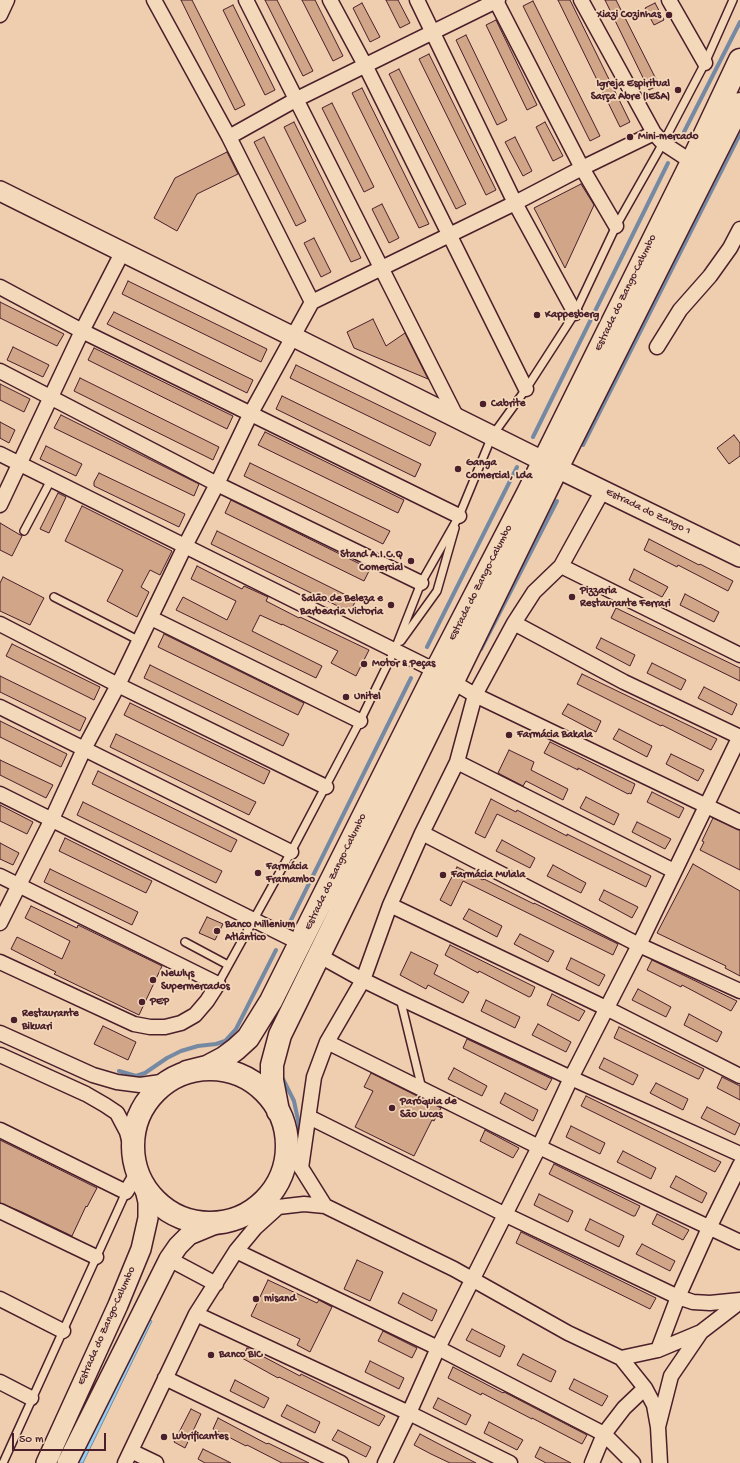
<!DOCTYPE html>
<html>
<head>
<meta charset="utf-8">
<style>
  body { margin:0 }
  #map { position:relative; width:740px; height:1463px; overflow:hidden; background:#eeceaf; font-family:"Gochi Hand",sans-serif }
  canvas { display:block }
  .scale { position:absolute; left:12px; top:1433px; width:94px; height:18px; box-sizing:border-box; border:2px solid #4a1f2b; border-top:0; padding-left:5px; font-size:12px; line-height:14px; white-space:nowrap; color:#4a1f2b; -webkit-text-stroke:3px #f3d8ba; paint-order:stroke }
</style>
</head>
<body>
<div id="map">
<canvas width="740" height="1463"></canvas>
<div class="scale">50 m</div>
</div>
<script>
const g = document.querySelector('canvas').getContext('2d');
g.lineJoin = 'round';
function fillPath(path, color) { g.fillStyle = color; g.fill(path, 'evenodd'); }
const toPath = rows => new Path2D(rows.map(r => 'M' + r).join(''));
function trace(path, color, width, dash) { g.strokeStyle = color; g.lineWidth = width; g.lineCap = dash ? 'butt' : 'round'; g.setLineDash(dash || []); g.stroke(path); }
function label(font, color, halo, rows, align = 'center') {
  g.font = font + ' "Gochi Hand",sans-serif'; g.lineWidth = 3.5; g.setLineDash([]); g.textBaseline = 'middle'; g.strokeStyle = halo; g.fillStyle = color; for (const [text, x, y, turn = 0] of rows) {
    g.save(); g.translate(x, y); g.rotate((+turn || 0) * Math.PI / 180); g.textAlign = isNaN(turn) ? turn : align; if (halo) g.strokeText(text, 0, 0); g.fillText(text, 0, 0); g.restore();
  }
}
const water = toPath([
  [148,1319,152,1321,83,1463,78,1463,148,1319]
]);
fillPath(water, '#93cff3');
trace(water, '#7689a3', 1);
trace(toPath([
  [684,132,740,22],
  [533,437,668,163],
  [583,445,740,134],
  [427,647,517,467],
  [481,649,557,501],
  [288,926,411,678],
  [119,1071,136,1076,145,1073,167,1058,181,1051,198,1046,216,1044,225,1041,236,1029,276,950],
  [282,1077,294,1101,299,1125,299,1137]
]), '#7689a3', 4);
const building = toPath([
  [181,0,192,0,245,105,235,110,181,0],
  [265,0,277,0,313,71,303,76,265,0],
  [302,0,315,0,343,56,333,61,302,0],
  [386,0,398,0,410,23,400,28,386,0],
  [558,0,570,0,630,122,620,127,558,0],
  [605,0,616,0,659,85,649,90,605,0],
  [533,1,600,136,590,141,523,6,533,1],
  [362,3,380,37,370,42,353,8,362,3],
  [655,3,664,20,654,25,645,8,655,3],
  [233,5,275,90,265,95,223,10,233,5],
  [496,20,537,105,527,110,486,25,496,20],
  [466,35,507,120,497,125,456,40,466,35],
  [429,54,496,190,486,195,419,59,429,54],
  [399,69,466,204,456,209,389,74,399,69],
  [362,88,429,224,419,228,352,93,362,88],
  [332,103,374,187,364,192,322,108,332,103],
  [294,122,361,258,351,262,284,127,294,122],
  [545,122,563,156,553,161,536,127,545,122],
  [264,137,306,221,296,226,254,142,264,137],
  [515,137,532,171,523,176,505,142,515,137],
  [227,152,238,174,197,194,177,231,154,218,175,178,227,152],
  [581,184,594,205,565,268,534,208,581,184],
  [382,204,399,238,389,243,372,209,382,204],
  [314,238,331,272,321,277,304,243,314,238],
  [128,281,267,349,261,362,122,294,128,281],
  [0,302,64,334,57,346,0,318,0,302],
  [114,312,253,380,247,393,107,324,114,312],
  [373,319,386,346,405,333,428,379,354,348,347,332,373,319],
  [13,347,49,365,43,377,7,360,13,347],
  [94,348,233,416,227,429,88,360,94,348],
  [296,365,436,433,430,446,290,378,296,365],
  [80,378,219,447,213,460,74,391,80,378],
  [0,384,30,399,24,412,0,400,0,384],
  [282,396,421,464,415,477,276,409,282,396],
  [61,415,199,484,194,496,54,428,61,415],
  [0,422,15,430,9,443,0,438,0,422],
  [265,432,404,500,398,513,258,445,265,432],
  [734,435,740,443,740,456,729,464,717,448,734,435],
  [46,446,82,464,76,476,40,459,46,446],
  [250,463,390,531,383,544,244,476,250,463],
  [99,473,185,514,179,527,94,486,94,482,99,473],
  [58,493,66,497,49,533,40,529,58,493],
  [231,500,370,569,364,581,225,513,231,500],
  [82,506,172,551,160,575,150,570,141,587,149,592,137,617,107,601,123,570,65,541,82,506],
  [0,523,22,536,12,556,0,550,0,523],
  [217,531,356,600,350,612,211,544,217,531],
  [649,539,699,565,700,564,733,581,728,591,678,565,677,567,644,550,649,539],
  [197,566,242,589,244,586,268,597,266,601,299,618,300,617,369,650,356,676,331,663,338,651,282,624,282,625,260,615,252,631,322,666,316,678,176,610,183,597,227,620,236,601,191,579,197,566],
  [634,569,668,587,662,597,629,580,634,569],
  [3,577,44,598,30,625,0,611,0,583,3,577],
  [685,594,719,612,714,622,680,605,685,594],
  [616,608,740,668,740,681,611,618,616,608],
  [164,634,304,703,298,715,158,647,164,634],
  [601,638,635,655,630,666,596,648,601,638],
  [12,644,100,687,94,700,6,656,12,644],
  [652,663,686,680,681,690,647,673,652,663],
  [150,665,289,734,283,746,144,678,150,665],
  [582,674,717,739,711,750,662,725,661,726,577,684,582,674],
  [0,676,86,718,80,731,0,692,0,676],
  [704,687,737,704,732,715,698,698,704,687],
  [130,703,270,771,264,784,124,715,130,703],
  [568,704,601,721,596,732,562,714,568,704],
  [0,721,67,754,61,767,0,737,0,721],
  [619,729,652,746,647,757,613,739,619,729],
  [116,734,256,802,249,815,110,747,116,734],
  [550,742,635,784,631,794,629,793,628,794,578,768,578,770,544,753,550,742],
  [509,750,534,762,531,770,568,789,563,800,526,781,523,786,498,773,509,750],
  [671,754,704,770,698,781,666,764,671,754],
  [0,760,53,785,46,798,0,775,0,760],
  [98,771,237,840,231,852,92,784,98,771],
  [652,792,684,808,679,818,647,802,652,792],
  [586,797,619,814,614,825,580,808,586,797],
  [491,799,516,812,517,810,567,836,567,834,651,876,646,887,497,814,485,838,475,833,491,799],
  [83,802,222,871,216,883,77,815,83,802],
  [0,805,33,822,27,834,0,821,0,805],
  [713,818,740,830,740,870,700,850,704,842,702,841,713,818],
  [637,822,671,839,665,849,632,832,637,822],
  [65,838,152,881,146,893,59,851,65,838],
  [502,840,535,858,530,868,496,851,502,840],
  [0,843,19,853,13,865,0,859,0,843],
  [693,864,740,891,740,976,725,968,726,966,657,933,693,864],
  [553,865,586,883,581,893,547,876,553,865],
  [457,867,483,880,484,879,534,904,534,903,618,944,613,955,463,881,451,906,440,900,457,867],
  [50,869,138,912,132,925,44,882,50,869],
  [604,890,638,907,632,918,599,900,604,890],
  [31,906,77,928,78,925,162,966,139,1015,54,974,56,972,11,949,17,937,62,959,70,941,25,918,31,906],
  [469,909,502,926,497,937,463,919,469,909],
  [207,917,223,924,215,940,199,933,207,917],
  [520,934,554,951,548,962,514,944,520,934],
  [450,945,535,987,531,996,529,997,479,971,478,973,445,955,450,945],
  [411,952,438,965,434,974,469,992,463,1003,428,985,426,989,400,975,411,952],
  [571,958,605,975,599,986,566,969,571,958],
  [652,960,737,1001,731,1011,682,985,681,987,647,970,652,960],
  [638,989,671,1007,666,1017,632,1000,638,989],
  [552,994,585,1011,579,1021,547,1005,552,994],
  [486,1000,520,1017,515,1028,481,1011,486,1000],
  [689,1014,722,1032,717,1042,684,1025,689,1014],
  [538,1024,571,1042,566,1052,532,1035,538,1024],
  [103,1026,136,1042,128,1060,94,1044,103,1026],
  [619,1027,704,1069,699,1079,698,1079,614,1038,619,1027],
  [467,1039,552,1079,546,1090,463,1048,467,1039],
  [604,1058,638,1075,633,1085,599,1068,604,1058],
  [454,1068,487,1086,482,1096,448,1079,454,1068],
  [371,1073,441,1108,434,1121,432,1120,414,1156,355,1127,373,1091,364,1087,371,1073],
  [722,1077,740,1086,740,1100,717,1088,722,1077],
  [656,1083,688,1099,683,1110,650,1093,656,1083],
  [505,1093,538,1110,533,1121,500,1103,505,1093],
  [586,1096,721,1162,715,1172,581,1106,586,1096],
  [707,1107,740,1124,735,1135,701,1118,707,1107],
  [571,1126,605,1143,600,1154,566,1137,571,1126],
  [485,1130,519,1148,513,1158,480,1141,485,1130],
  [0,1140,97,1188,87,1207,86,1206,72,1236,22,1212,0,1203,0,1140],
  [623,1151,656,1168,651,1179,617,1162,623,1151],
  [554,1164,640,1206,635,1216,633,1216,549,1174,554,1164],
  [676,1176,707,1193,702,1203,670,1187,676,1176],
  [539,1194,573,1211,568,1222,534,1205,539,1194],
  [657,1214,689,1230,683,1240,652,1224,657,1214],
  [590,1219,624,1236,619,1247,585,1230,590,1219],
  [521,1232,656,1298,650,1309,516,1243,521,1232],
  [642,1244,675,1261,670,1271,636,1254,642,1244],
  [357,1260,383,1272,370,1301,344,1289,357,1260],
  [268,1280,317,1303,319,1300,332,1307,310,1352,297,1345,300,1339,251,1316,268,1280],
  [403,1293,437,1310,432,1321,398,1303,403,1293],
  [472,1329,505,1346,500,1357,466,1340,472,1329],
  [383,1331,417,1348,412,1358,378,1341,383,1331],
  [247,1348,300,1376,301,1374,385,1416,379,1426,279,1377,278,1378,242,1358,247,1348],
  [523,1354,556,1371,551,1382,517,1365,523,1354],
  [370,1361,404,1378,399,1389,365,1372,370,1361],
  [453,1367,503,1393,504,1392,587,1435,582,1444,532,1418,532,1419,482,1393,481,1395,448,1378,453,1367],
  [574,1379,608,1396,602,1406,569,1389,574,1379],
  [235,1380,269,1398,264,1408,230,1391,235,1380],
  [438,1398,471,1415,466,1425,433,1408,438,1398],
  [287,1405,320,1422,315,1433,281,1416,287,1405],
  [191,1409,201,1414,185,1448,174,1442,191,1409],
  [218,1418,267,1444,268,1443,309,1463,282,1463,247,1445,246,1446,213,1429,218,1418],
  [489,1422,523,1440,517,1450,484,1433,489,1422],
  [338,1430,371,1447,366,1457,332,1440,338,1430],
  [420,1434,437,1443,476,1463,450,1463,431,1454,414,1445,420,1434],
  [540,1447,571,1463,546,1463,535,1457,540,1447],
  [203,1449,231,1463,205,1463,198,1459,203,1449]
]);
fillPath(building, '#d1a587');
trace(building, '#4a1f2b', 1);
const lane = toPath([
  [24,531,51,480],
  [54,597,140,641],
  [401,641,437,591,455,528],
  [185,942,228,965],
  [218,984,291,852,360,721,395,649,421,583,459,516,492,436,526,389,575,313,616,226,663,143,705,63,733,0],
  [400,998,422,1089],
  [3,1463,126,1192]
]);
const street = toPath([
  [246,0,457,418],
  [330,0,365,65,526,389],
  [417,0,515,203,575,313],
  [581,0,654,133,663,143,692,162],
  [669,0,705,63],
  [496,1,582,168,616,226],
  [0,15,7,0],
  [229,137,297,99,498,0],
  [0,287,82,331,459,516],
  [312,302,515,203,582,168,654,133],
  [657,347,680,310,710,276,730,248,740,229],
  [0,371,217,484,421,583],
  [0,454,436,671],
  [0,505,82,331,122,253],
  [561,566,740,655],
  [151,618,360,721],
  [514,623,624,682,740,737],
  [0,624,118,685,326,787],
  [453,682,475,695,740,822],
  [0,707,291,852],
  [457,762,674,871],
  [0,794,300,943],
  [422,833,639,945,740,991],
  [0,876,218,984,207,1001,195,1015,181,1023,165,1027,150,1027,134,1024,0,962],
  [390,905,606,1008,740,1076],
  [0,923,52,819,84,749,118,685,185,546,217,484,251,413,312,302,229,137,154,0],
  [318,955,363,980,400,998,571,1078,740,1154],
  [0,1033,93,1075,117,1082,140,1085,168,1081],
  [327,1042,539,1147,740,1242],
  [0,1055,86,1094,105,1105,117,1113,127,1132,133,1155],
  [309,1117,504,1214,678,1297,693,1302,710,1303,740,1300],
  [0,1130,126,1192,138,1172],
  [286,1136,290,1150,325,1206],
  [301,1168,314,1077,327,1042,363,980,390,905,422,833,457,762,475,695,514,623,534,592,561,566,603,490],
  [0,1211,96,1257],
  [238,1218,278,1207,304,1204,325,1206,454,1269,568,1333,621,1358,645,1388,654,1405,658,1427],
  [236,1251,438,1348,604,1434,624,1408,645,1388],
  [169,1259,216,1284],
  [0,1299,63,1331],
  [196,1314,409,1413,510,1463],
  [658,1350,678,1297,709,1228,740,1165],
  [621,1358,658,1350,701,1332],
  [165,1378,341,1463],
  [0,1382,31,1398],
  [131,1451,156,1463],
  [125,1463,196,1314,236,1251,255,1228,276,1209],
  [385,1463,409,1413,438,1348,539,1147,571,1078,639,945,740,736],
  [592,1463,604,1434,633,1463],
  [660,1463,658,1427,671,1376,701,1332,740,1302]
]);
const secondary = toPath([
  [0,191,543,461],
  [557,468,740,557],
  [46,1463,118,1305,141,1249,148,1218,148,1202,144,1185],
  [67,1463,169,1259,178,1246,189,1235,218,1223]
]);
const primary = toPath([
  '133 1146a77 77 0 1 1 154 0a77 77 0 1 1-154 0Z',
  [187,1072,207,1067,224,1058,236,1049,248,1038,271,1001,436,671,528,493,692,162,740,60],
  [278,1111,272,1080,272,1065,280,1035,557,468,740,104]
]);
trace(lane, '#4a1f2b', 10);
trace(street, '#4a1f2b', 17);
trace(secondary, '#4a1f2b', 22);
trace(primary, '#4a1f2b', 25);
trace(lane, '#f3d8ba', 7);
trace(street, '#f3d8ba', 14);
trace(secondary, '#f3d8ba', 19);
trace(primary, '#f3d8ba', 22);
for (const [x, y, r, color] of [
  [669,15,4,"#4a1f2b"],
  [678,90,4,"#4a1f2b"],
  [630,137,4,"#4a1f2b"],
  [537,315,4,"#4a1f2b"],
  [483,404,4,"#4a1f2b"],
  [458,469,4,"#4a1f2b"],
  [411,561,4,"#4a1f2b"],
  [572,597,4,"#4a1f2b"],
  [391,605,4,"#4a1f2b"],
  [364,664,4,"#4a1f2b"],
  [346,697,4,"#4a1f2b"],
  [509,735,4,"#4a1f2b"],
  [258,873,4,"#4a1f2b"],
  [443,875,4,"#4a1f2b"],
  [217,931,4,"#4a1f2b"],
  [153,980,4,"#4a1f2b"],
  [142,1002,4,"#4a1f2b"],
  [14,1020,4,"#4a1f2b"],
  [392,1108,4,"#4a1f2b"],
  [256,1299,4,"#4a1f2b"],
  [211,1355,4,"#4a1f2b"],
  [164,1437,4,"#4a1f2b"]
]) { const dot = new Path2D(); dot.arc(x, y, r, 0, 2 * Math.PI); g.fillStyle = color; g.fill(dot); trace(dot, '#f3d8ba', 1.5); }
label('bold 11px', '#4a1f2b', '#f3d8ba', [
  ["Xiazi Cozinhas",661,15,"right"],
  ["Igreja Espiritual",670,84,"right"],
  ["Sarça Abre (IESA)",670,97,"right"],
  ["Mini-mercado",638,137],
  ["Kappesberg",545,315],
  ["Cabrite",491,404],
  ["Ganga",466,463],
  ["Comercial, Lda",466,476],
  ["Stand A.I.C.Q",403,555,"right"],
  ["Comercial",403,568,"right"],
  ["Pizzaria",580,591],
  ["Restaurante Ferrari",580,604],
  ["Salão de Beleza e",383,599,"right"],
  ["Barbearia Victoria",383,612,"right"],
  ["Motor & Peças",372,664],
  ["Unitel",354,697],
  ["Farmácia Bakala",517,735],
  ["Farmácia",266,867],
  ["Framambo",266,880],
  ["Farmácia Mulala",451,875],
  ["Banco Millenium",225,925],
  ["Atlântico",225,938],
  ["Newlys",161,974],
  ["Supermercados",161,987],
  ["PEP",150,1002],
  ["Restaurante",22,1014],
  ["Bikuari",22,1027],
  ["Paróquia de",400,1102],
  ["São Lucas",400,1115],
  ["misand",264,1299],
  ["Banco BIC",219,1355],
  ["Lubrificantes",172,1437]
], 'left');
label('11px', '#4a1f2b', '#f3d8ba', [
  ["Estrada do Zango-Calumbo",626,293,-64],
  ["Estrada do Zango 1",648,512,26],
  ["Estrada do Zango-Calumbo",481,583,-63],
  ["Estrada do Zango-Calumbo",336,872,-64],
  ["Estrada do Zango-Calumbo",107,1326,-66]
]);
</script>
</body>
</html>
